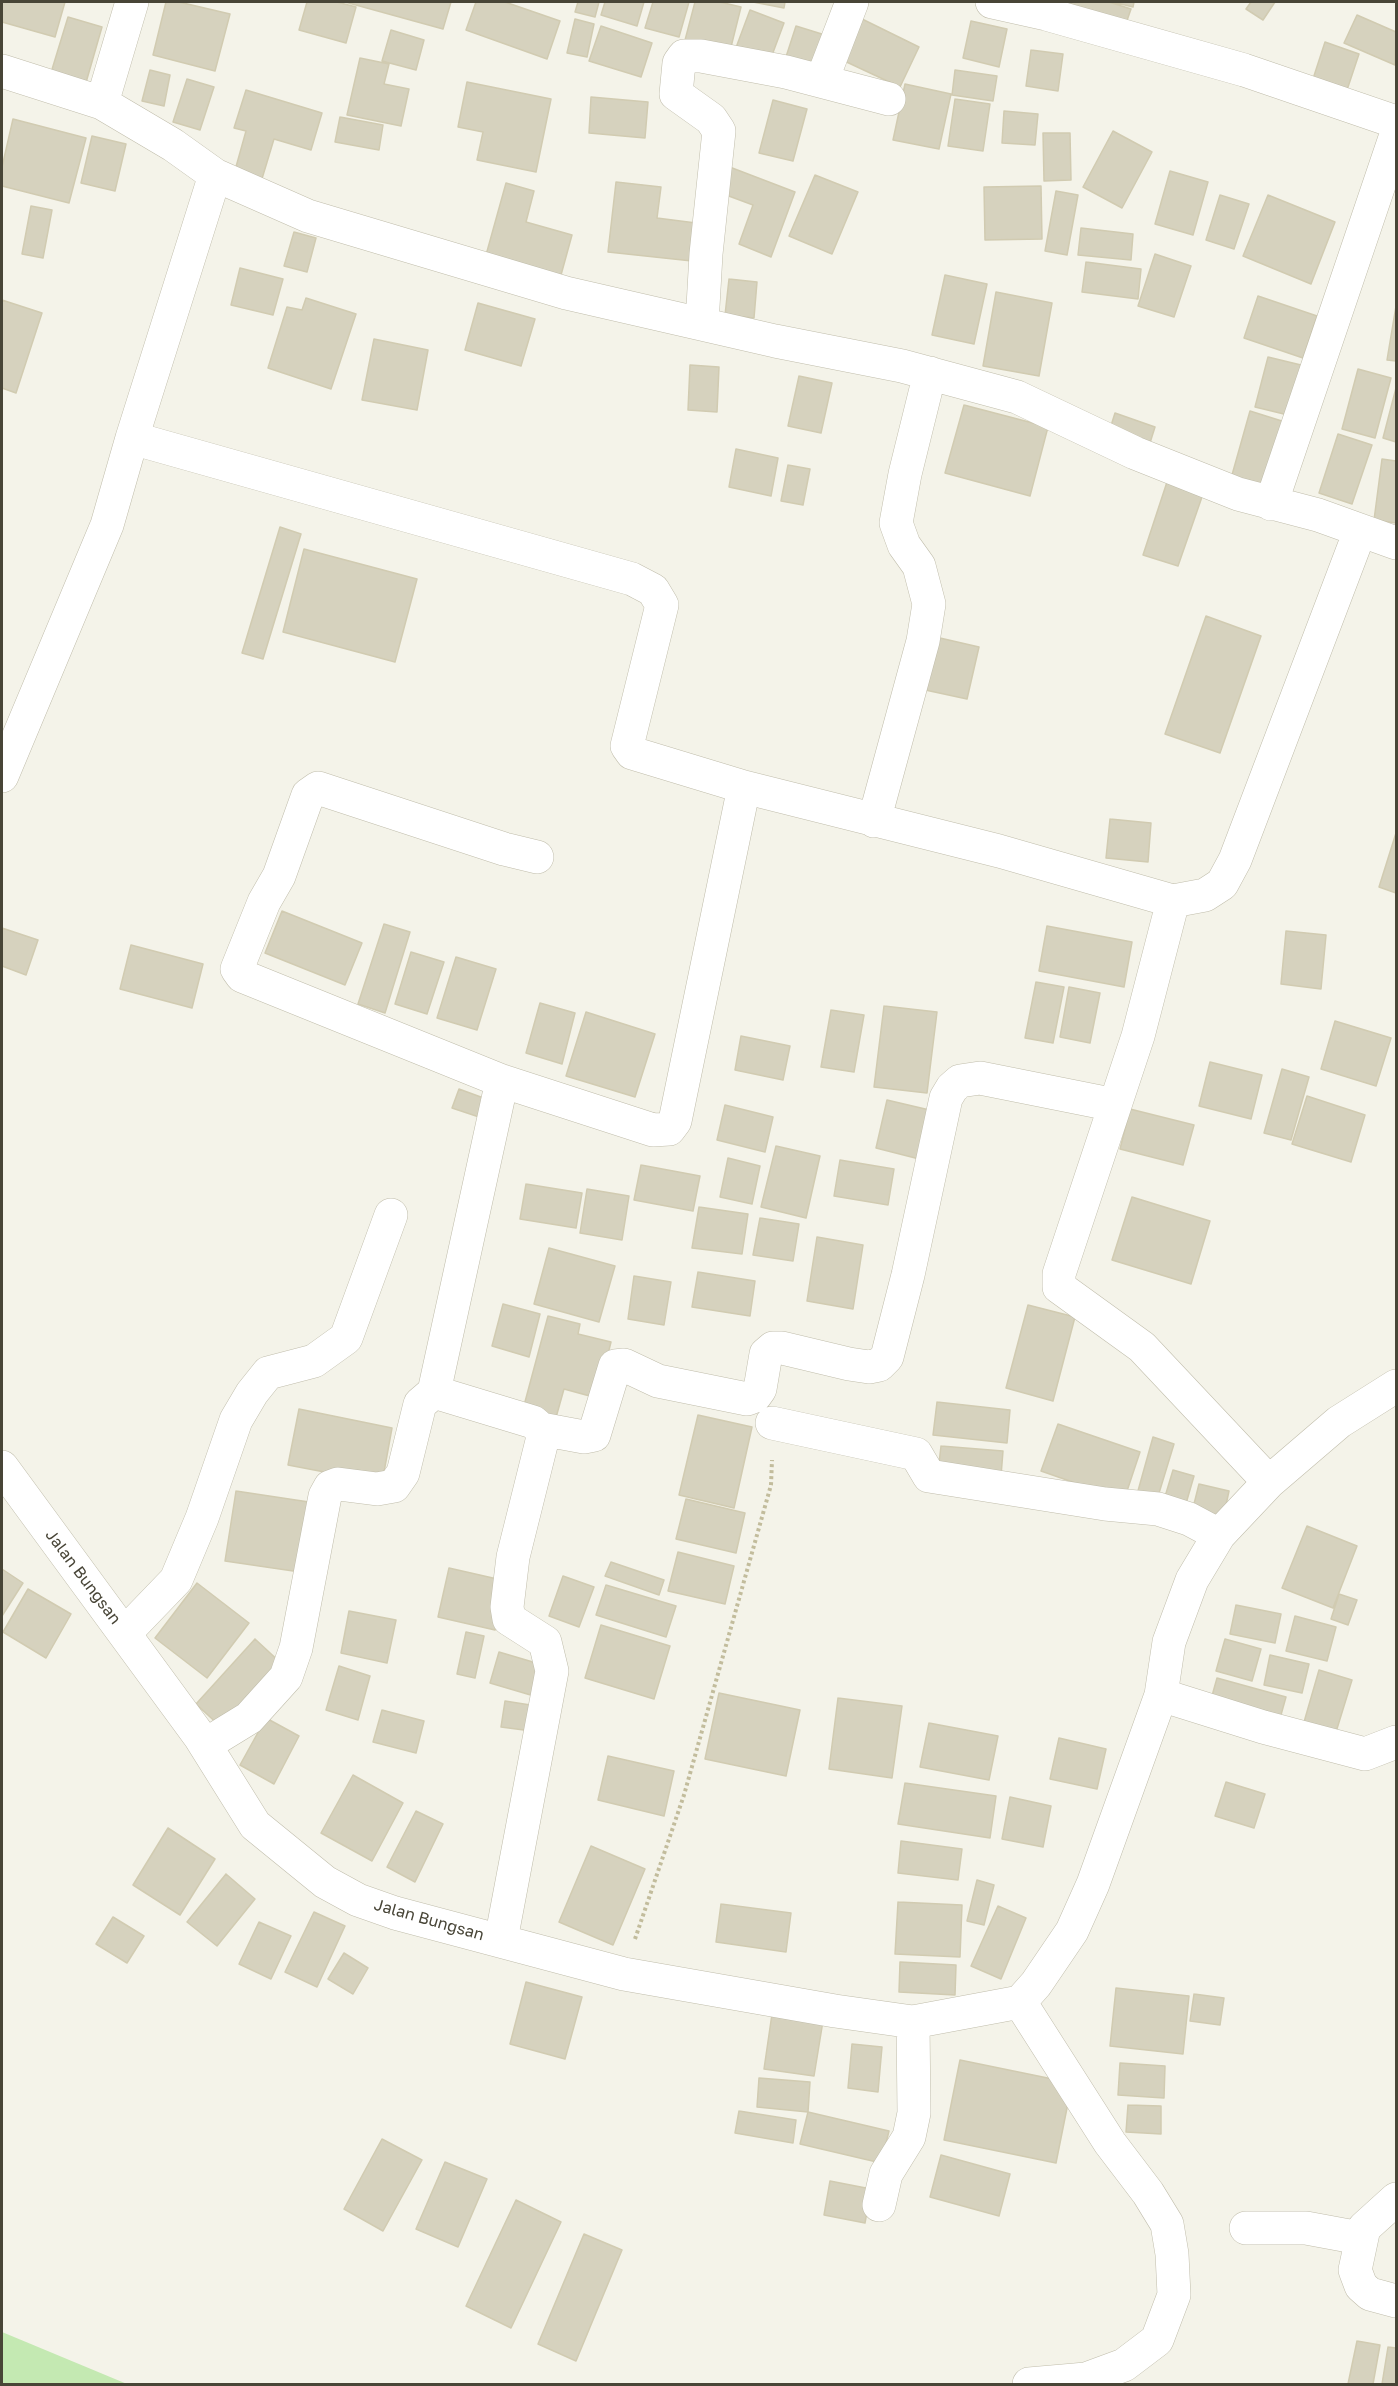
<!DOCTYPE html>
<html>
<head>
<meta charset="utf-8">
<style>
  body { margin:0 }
  #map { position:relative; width:1398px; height:2386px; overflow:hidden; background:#f4f3e9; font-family:"Golos Text",sans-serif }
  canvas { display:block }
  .frame { position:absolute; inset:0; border:3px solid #484537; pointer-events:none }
</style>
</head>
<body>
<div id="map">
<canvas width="1398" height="2386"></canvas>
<div class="frame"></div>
</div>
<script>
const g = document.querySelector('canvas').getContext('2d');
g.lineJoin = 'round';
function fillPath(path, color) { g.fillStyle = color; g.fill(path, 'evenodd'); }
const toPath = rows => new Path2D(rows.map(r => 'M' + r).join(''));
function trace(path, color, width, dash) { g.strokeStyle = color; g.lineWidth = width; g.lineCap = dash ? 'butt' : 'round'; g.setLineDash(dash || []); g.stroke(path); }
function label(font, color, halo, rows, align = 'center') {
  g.font = font + ' "Golos Text",sans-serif'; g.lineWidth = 4.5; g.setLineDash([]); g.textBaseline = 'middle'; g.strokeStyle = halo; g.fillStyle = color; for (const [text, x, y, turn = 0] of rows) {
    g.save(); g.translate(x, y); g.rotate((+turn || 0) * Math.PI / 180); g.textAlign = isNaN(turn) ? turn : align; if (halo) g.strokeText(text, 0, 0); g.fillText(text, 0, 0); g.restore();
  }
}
fillPath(toPath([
  [2,2332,127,2384,2,2384]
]), '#c4e9b2');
const building = toPath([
  [2,2,65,2,55,37,2,22,2,2],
  [166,2,179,2,230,14,215,71,153,55,166,2],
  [307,2,337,2,356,7,346,43,299,30,307,2],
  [345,2,451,2,443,29,345,2],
  [476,2,505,2,560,21,547,59,466,30,476,2],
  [578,2,599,2,595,17,575,12,578,2],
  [605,2,644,2,637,26,601,15,605,2],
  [653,2,689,2,679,37,645,28,653,2],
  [695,2,720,2,741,7,729,55,684,44,695,2],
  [753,2,785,2,784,8,753,2],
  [1071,2,1109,2,1131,9,1123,32,1067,13,1071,2],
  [1113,2,1134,2,1133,7,1113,2],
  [1251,2,1275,2,1263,20,1246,9,1251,2],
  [750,10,784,23,768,66,734,53,750,10],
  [1357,15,1396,32,1395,65,1344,43,1357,15],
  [68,17,102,27,85,86,50,76,68,17],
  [858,17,919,47,900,87,838,58,858,17],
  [575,19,594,24,587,57,567,53,575,19],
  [971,21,1007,29,999,67,963,58,971,21],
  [601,26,652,43,641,77,589,61,601,26],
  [796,26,825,35,812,72,784,63,796,26],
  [391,30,424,40,416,70,382,61,391,30],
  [1325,42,1359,54,1345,96,1311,85,1325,42],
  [1031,50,1063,54,1058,91,1026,86,1031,50],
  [360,58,389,64,384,84,409,89,401,126,347,115,360,58],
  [150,70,170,75,164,106,142,101,150,70],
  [955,70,997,76,993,101,952,95,955,70],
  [187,79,214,87,200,130,173,122,187,79],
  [467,82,551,99,536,172,477,160,483,132,458,127,467,82],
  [905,84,951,94,939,149,893,140,905,84],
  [246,90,322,113,311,150,274,139,261,182,234,174,246,131,234,128,246,90],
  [591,97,648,102,645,138,589,133,591,97],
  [955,99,990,104,983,151,948,146,955,99],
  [773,100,807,109,793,161,759,153,773,100],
  [1004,111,1038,114,1035,145,1002,143,1004,111],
  [340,117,383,125,379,150,335,142,340,117],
  [13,119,86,138,69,203,2,186,2,167,13,119],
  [1113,131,1152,152,1122,208,1083,187,1113,131],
  [1043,133,1070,133,1071,180,1044,181,1043,133],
  [92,136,126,144,115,191,81,183,92,136],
  [727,166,795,192,771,257,739,244,753,205,718,192,727,166],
  [1170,171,1208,182,1193,235,1155,224,1170,171],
  [815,175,858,192,832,254,789,236,815,175],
  [616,182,661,187,657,218,696,223,692,261,608,252,616,182],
  [506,183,534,191,526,222,572,235,561,275,486,255,506,183],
  [1041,186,1042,239,985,240,984,187,1041,186],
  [1056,191,1078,195,1067,255,1045,251,1056,191],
  [1220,195,1249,204,1234,249,1206,240,1220,195],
  [1268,195,1335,222,1311,284,1243,256,1268,195],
  [31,206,52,210,43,258,22,254,31,206],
  [1081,228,1133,234,1131,260,1078,255,1081,228],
  [294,232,316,238,307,272,284,266,294,232],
  [1155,254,1191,266,1174,317,1138,306,1155,254],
  [1086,262,1141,269,1138,299,1082,292,1086,262],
  [240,268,283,279,273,315,231,305,240,268],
  [945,275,987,284,974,344,932,335,945,275],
  [729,279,757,282,754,318,725,315,729,279],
  [996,292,1052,303,1039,376,983,366,996,292],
  [1258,296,1317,316,1303,358,1244,338,1258,296],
  [306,298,356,314,331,389,268,368,287,307,302,310,306,298],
  [2,300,42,313,16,393,2,388,2,300],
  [478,303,535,319,521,366,465,350,478,303],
  [1396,306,1396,361,1387,360,1396,306],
  [374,339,428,350,417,410,362,400,374,339],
  [1268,357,1301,365,1288,415,1255,407,1268,357],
  [690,365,719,367,717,412,688,410,690,365],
  [1358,369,1391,378,1375,438,1342,429,1358,369],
  [799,376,832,383,821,433,788,426,799,376],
  [1396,388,1396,442,1383,438,1396,388],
  [964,405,1048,427,1030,496,945,473,964,405],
  [1250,411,1285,422,1265,492,1230,482,1250,411],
  [1115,413,1155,427,1149,446,1109,432,1115,413],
  [1338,434,1372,445,1352,504,1319,493,1338,434],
  [736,449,778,458,771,496,729,487,736,449],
  [1382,459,1396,461,1396,523,1374,520,1382,459],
  [788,465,810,469,803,505,781,501,788,465],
  [1167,482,1203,494,1178,566,1143,555,1167,482],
  [280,527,301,534,263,659,242,653,280,527],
  [304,549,417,579,395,662,283,632,304,549],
  [1206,616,1261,636,1220,753,1165,734,1206,616],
  [927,635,979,647,967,699,916,688,927,635],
  [1110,819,1151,823,1148,862,1106,858,1110,819],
  [1396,833,1396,893,1379,887,1396,833],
  [282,911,362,943,345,985,265,953,282,911],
  [384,924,410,932,385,1013,358,1004,384,924],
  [1047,926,1132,942,1124,987,1039,971,1047,926],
  [2,928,38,940,26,975,2,966,2,928],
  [1286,931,1326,935,1321,989,1281,984,1286,931],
  [131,945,203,964,192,1008,120,989,131,945],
  [411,952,444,962,427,1014,395,1004,411,952],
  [456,957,496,969,477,1030,437,1018,456,957],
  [1036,982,1064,987,1053,1043,1025,1038,1036,982],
  [1069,987,1100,993,1090,1043,1060,1037,1069,987],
  [540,1003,575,1013,562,1064,526,1053,540,1003],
  [884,1006,937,1012,927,1093,874,1087,884,1006],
  [831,1010,864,1015,854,1072,821,1067,831,1010],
  [586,1012,655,1034,635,1097,566,1076,586,1012],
  [1335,1021,1391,1038,1376,1086,1321,1069,1335,1021],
  [741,1036,790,1046,783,1080,735,1070,741,1036],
  [1210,1062,1262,1075,1251,1119,1199,1106,1210,1062],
  [1282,1069,1309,1077,1291,1140,1264,1133,1282,1069],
  [459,1089,489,1100,482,1118,452,1108,459,1089],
  [1307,1096,1365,1115,1351,1162,1292,1144,1307,1096],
  [887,1100,938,1112,927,1161,876,1148,887,1100],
  [725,1105,773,1117,765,1152,717,1140,725,1105],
  [1130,1109,1194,1125,1183,1165,1120,1149,1130,1109],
  [776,1146,820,1156,806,1218,761,1207,776,1146],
  [728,1158,760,1166,752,1204,720,1197,728,1158],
  [840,1160,894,1169,888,1205,834,1196,840,1160],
  [641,1165,700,1176,693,1211,634,1200,641,1165],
  [526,1184,582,1193,576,1228,520,1219,526,1184],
  [587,1189,629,1196,622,1240,580,1233,587,1189],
  [1132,1197,1210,1221,1191,1284,1112,1260,1132,1197],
  [699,1207,748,1214,742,1254,692,1248,699,1207],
  [760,1218,799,1224,793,1261,753,1255,760,1218],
  [817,1237,863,1245,853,1309,807,1301,817,1237],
  [549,1248,615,1266,599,1322,534,1304,549,1248],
  [698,1272,755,1281,750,1316,692,1307,698,1272],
  [634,1276,671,1282,664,1325,628,1319,634,1276],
  [503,1304,540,1314,529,1357,492,1346,503,1304],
  [1028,1305,1075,1317,1053,1401,1006,1388,1028,1305],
  [548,1316,580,1324,578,1334,611,1342,597,1398,564,1389,555,1421,522,1413,548,1316],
  [937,1402,1010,1410,1007,1443,933,1435,937,1402],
  [299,1409,392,1428,382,1483,288,1465,299,1409],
  [698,1415,752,1427,734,1508,679,1495,698,1415],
  [1058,1424,1140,1452,1124,1500,1041,1471,1058,1424],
  [1153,1437,1174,1444,1156,1503,1136,1498,1153,1437],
  [941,1446,1003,1451,1001,1476,938,1472,941,1446],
  [1173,1470,1194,1476,1185,1507,1164,1500,1173,1470],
  [1199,1484,1229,1491,1223,1519,1192,1512,1199,1484],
  [236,1491,309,1502,300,1572,225,1561,236,1491],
  [686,1499,745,1513,736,1553,676,1539,686,1499],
  [1307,1526,1357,1546,1333,1608,1282,1588,1307,1526],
  [678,1552,734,1566,725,1604,668,1591,678,1552],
  [611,1562,664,1580,659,1595,605,1576,611,1562],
  [449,1568,506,1581,495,1630,438,1617,449,1568],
  [2,1569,23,1583,2,1616,2,1569],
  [563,1576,594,1587,579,1627,549,1616,563,1576],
  [197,1583,249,1623,207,1678,155,1638,197,1583],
  [606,1585,676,1606,666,1637,596,1615,606,1585],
  [28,1589,71,1614,46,1658,3,1632,28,1589],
  [1339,1594,1357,1600,1348,1625,1331,1619,1339,1594],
  [1236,1605,1281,1614,1275,1643,1230,1634,1236,1605],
  [349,1611,396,1620,387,1663,341,1653,349,1611],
  [1295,1616,1336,1627,1327,1661,1286,1651,1295,1616],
  [601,1625,670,1646,654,1699,585,1678,601,1625],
  [466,1632,484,1636,475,1678,457,1674,466,1632],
  [255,1639,282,1664,223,1729,196,1704,255,1639],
  [1225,1639,1261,1649,1252,1681,1216,1671,1225,1639],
  [499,1652,543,1665,534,1696,490,1683,499,1652],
  [1270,1655,1309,1664,1302,1693,1264,1685,1270,1655],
  [339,1666,370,1676,358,1720,326,1710,339,1666],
  [1319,1670,1352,1680,1332,1745,1300,1736,1319,1670],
  [1217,1678,1286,1697,1279,1722,1210,1703,1217,1678],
  [719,1693,800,1710,786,1776,705,1759,719,1693],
  [838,1698,902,1706,892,1778,829,1769,838,1698],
  [505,1701,543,1707,539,1732,501,1727,505,1701],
  [382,1710,424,1721,416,1753,373,1742,382,1710],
  [266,1718,299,1736,274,1784,240,1765,266,1718],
  [929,1723,998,1736,989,1780,920,1767,929,1723],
  [1059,1738,1106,1749,1097,1789,1050,1779,1059,1738],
  [608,1756,674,1771,664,1816,598,1800,608,1756],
  [353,1775,403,1803,372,1861,321,1833,353,1775],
  [1226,1782,1265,1794,1254,1828,1215,1816,1226,1782],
  [905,1783,996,1796,990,1838,898,1824,905,1783],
  [1010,1797,1051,1806,1043,1847,1002,1839,1010,1797],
  [416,1811,443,1824,415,1882,387,1867,416,1811],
  [168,1828,215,1859,180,1915,133,1885,168,1828],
  [901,1841,962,1849,958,1880,898,1873,901,1841],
  [591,1846,645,1869,613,1945,559,1922,591,1846],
  [226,1874,255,1899,217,1946,187,1922,226,1874],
  [977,1880,994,1885,984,1925,967,1921,977,1880],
  [898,1902,962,1905,960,1957,895,1954,898,1902],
  [721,1904,791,1913,786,1952,716,1942,721,1904],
  [998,1906,1026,1918,1001,1979,971,1966,998,1906],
  [314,1912,345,1926,317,1987,285,1972,314,1912],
  [113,1917,144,1936,127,1963,96,1944,113,1917],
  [259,1922,291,1936,271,1979,239,1964,259,1922],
  [344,1953,368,1968,353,1994,328,1979,344,1953],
  [900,1962,956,1965,955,1995,899,1992,900,1962],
  [526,1982,582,1997,565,2059,510,2044,526,1982],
  [1116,1988,1189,1996,1183,2054,1110,2046,1116,1988],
  [1194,1994,1224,1998,1220,2025,1190,2021,1194,1994],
  [772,2014,823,2021,814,2076,764,2069,772,2014],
  [852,2044,882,2047,878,2092,848,2088,852,2044],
  [960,2060,1072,2083,1056,2163,944,2140,960,2060],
  [1120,2063,1165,2066,1164,2098,1118,2095,1120,2063],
  [759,2078,810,2082,808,2112,757,2107,759,2078],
  [1128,2105,1161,2106,1161,2134,1126,2132,1128,2105],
  [739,2111,796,2120,793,2143,735,2133,739,2111],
  [808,2112,889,2131,881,2163,800,2144,808,2112],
  [382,2139,422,2160,383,2231,344,2209,382,2139],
  [941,2155,1010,2174,999,2216,930,2197,941,2155],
  [445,2162,487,2179,458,2247,416,2229,445,2162],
  [830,2181,871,2189,865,2223,824,2215,830,2181],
  [516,2200,561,2222,511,2328,466,2306,516,2200],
  [584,2234,622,2250,576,2361,538,2344,584,2234],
  [1357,2341,1380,2345,1373,2384,1348,2384,1357,2341],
  [1388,2347,1396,2348,1396,2384,1382,2384,1388,2347]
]);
fillPath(building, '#d6d2be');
trace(building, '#d1cbb1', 1.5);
const minor = toPath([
  [992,2,1046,14,1244,70,1396,122],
  [2,71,102,103,173,145,215,175,308,216,566,293,775,341,902,366,1017,397,1135,453,1238,494,1318,515,1396,543],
  [822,80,852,2],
  [102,103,132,2],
  [215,175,132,438,632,579,653,590,662,605,627,746,632,753,744,787,999,851,1173,901,1205,895,1222,884,1235,860,1360,531],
  [702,324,706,254,719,131,711,119,676,94,679,63,684,56,701,56,786,72,889,99],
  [1271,504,1396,135],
  [2,776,107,525,132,438],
  [874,821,923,641,929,604,919,566,904,545,896,523,905,474,930,373],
  [537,857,504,849,318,788,308,795,279,876,264,902,237,969,242,976,502,1081,653,1130,669,1129,675,1121,744,787],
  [1173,901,1138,1036,1059,1274,1059,1287,1142,1347,1269,1482],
  [772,1423,916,1454,929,1476,1105,1504,1158,1509,1189,1519,1219,1535],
  [541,1429,584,1437,594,1435,615,1366,624,1365,658,1381,747,1399,755,1396,760,1389,766,1354,773,1348,782,1348,849,1364,869,1367,879,1365,887,1357,908,1275,946,1098,952,1088,960,1081,980,1078,1115,1105],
  [2,1467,200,1737,255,1825,325,1882,358,1900,395,1913,624,1974,835,2011,913,2022,1020,2002],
  [125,1633,176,1580,202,1518,236,1420,252,1393,268,1373,314,1361,346,1338,391,1215],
  [1161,1695,1263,1727,1365,1754,1396,1742],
  [205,1745,249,1718,286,1677,296,1648,325,1496,330,1487,338,1484,377,1489,394,1486,403,1473,420,1404,434,1392],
  [501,1940,552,1671,545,1642,509,1619,507,1607,513,1557,543,1437,541,1429,533,1422,434,1392,502,1081],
  [1396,2199,1364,2228,1355,2270,1361,2286,1370,2294,1396,2301],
  [879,2205,886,2174,909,2137,914,2113,913,2022],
  [1246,2228,1306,2228,1360,2238],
  [1029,2384,1086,2379,1124,2365,1157,2340,1174,2295,1172,2254,1167,2224,1148,2193,1110,2143,1020,2002,1036,1984,1072,1931,1093,1884,1161,1695,1169,1642,1192,1580,1219,1535,1269,1482,1339,1422,1396,1386]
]);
trace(minor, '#c0bdab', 34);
trace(toPath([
  [635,1939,684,1795,771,1485,772,1460]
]), '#c2bc9c', 4, [3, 3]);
trace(minor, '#fff', 33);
label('16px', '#484537', '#fff', [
  ["Jalan Bungsan",83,1577,53],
  ["Jalan Bungsan",429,1920,16]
]);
</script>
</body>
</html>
